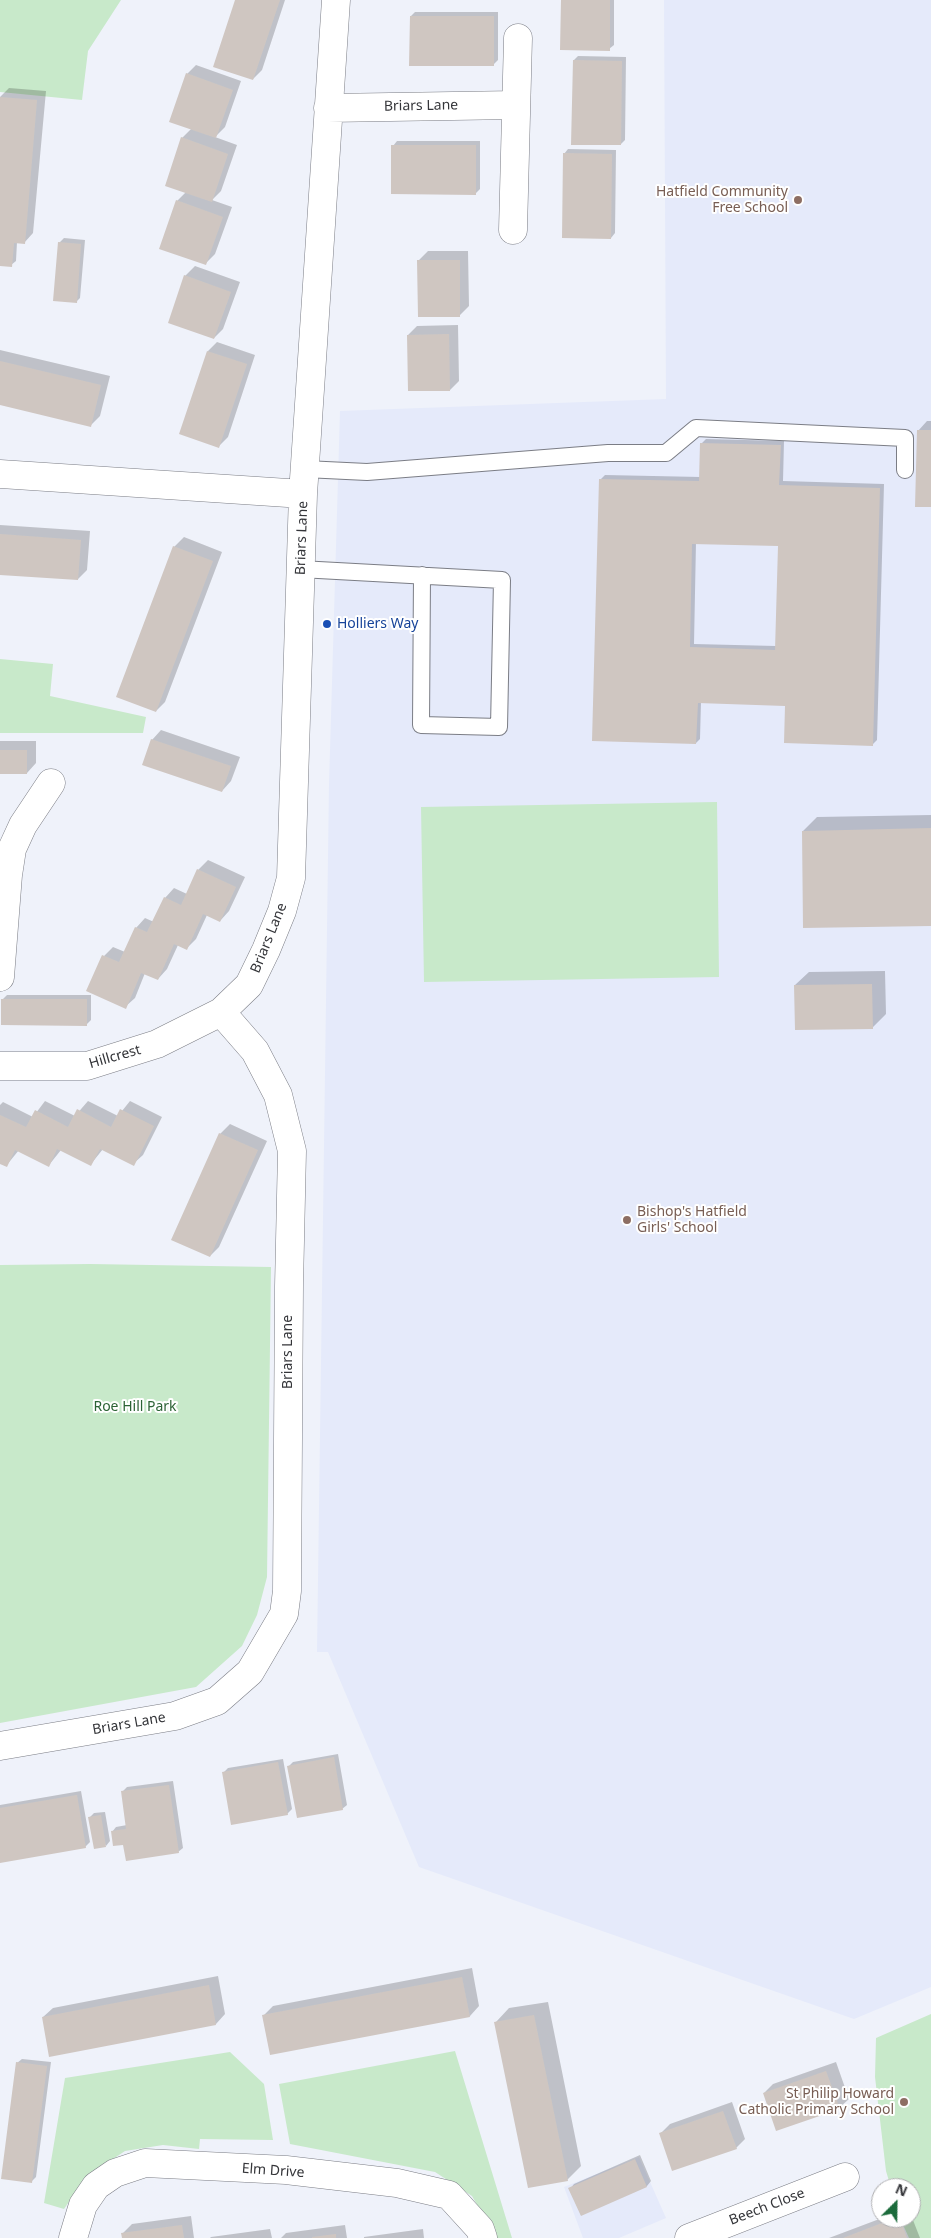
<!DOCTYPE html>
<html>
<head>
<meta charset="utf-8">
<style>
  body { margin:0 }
  #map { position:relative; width:931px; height:2238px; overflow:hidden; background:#eff2fa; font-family:"Noto Sans",sans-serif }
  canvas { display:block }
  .north { position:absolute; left:871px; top:2178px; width:50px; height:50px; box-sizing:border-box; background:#fff; border:1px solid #aeaeb0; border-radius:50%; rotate:23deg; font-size:14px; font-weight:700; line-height:20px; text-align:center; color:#343539 }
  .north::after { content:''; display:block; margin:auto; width:18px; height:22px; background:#1b6b3b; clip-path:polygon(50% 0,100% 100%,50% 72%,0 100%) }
</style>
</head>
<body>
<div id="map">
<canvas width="931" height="2238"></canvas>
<div class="north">N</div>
</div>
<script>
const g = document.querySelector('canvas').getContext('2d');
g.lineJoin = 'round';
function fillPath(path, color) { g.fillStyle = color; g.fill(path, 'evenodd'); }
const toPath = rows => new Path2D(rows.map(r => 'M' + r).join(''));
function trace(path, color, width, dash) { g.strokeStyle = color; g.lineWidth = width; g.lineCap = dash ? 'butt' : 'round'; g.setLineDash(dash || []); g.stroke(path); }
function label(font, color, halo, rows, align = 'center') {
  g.font = font + ' "Noto Sans",sans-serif'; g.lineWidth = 4; g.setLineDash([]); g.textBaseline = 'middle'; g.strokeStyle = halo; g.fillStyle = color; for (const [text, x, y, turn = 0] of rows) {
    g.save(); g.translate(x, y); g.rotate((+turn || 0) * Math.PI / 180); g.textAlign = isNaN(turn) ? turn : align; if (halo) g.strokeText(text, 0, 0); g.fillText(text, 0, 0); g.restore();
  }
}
fillPath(toPath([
  [664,0,931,0,931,1987,854,2019,419,1867,328,1652,317,1652,329,784,340,411,666,399],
  [639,2157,666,2218,619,2238,583,2238,564,2187]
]), '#e5eafa');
fillPath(toPath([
  [0,0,121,0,88,51,82,100,0,92],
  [0,659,53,664,50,696,146,717,143,733,0,733],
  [717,802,719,977,424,982,421,807],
  [90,1264,271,1267,267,1577,257,1615,242,1646,196,1687,0,1723,0,1265],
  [931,2014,931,2238,909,2238,900,2218,911,2218,911,2188,891,2188,886,2171,875,2077,876,2038],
  [455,2051,512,2238,496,2238,472,2196,435,2172,290,2144,279,2084],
  [230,2052,264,2084,273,2140,200,2139,199,2149,163,2145,125,2151,86,2177,64,2209,44,2203,65,2078]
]), '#c8e9ca');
fillPath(toPath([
  [236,0,285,0,262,70,253,79],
  [562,0,614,0,614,45,609,49],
  [415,12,498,12,498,60,494,64,411,16],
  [578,56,626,57,625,140,621,144,574,60],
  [196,65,241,81,225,127,215,137,237,145,221,191,212,200,232,207,215,254,206,263,177,201,186,192,182,138,192,128,187,74],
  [9,88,46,91,33,233,24,243,17,242,16,261,11,265,0,264,0,97],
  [397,141,480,141,480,189,475,194,393,146],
  [568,149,616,150,615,233,611,238,564,154],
  [64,238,85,240,80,298,76,302,59,243],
  [428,251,468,251,469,306,460,315,418,261],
  [195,266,240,282,223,329,214,338,185,276],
  [458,325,459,381,450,390,408,335,417,326],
  [217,342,255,355,228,437,219,446,208,351],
  [0,350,110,376,100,416,91,425,0,404],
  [927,421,931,421,931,506,918,431],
  [706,439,784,441,783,481,884,484,877,740,873,744,787,704,701,701,700,739,696,743,601,479,605,475,701,477,701,444],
  [696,542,779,545,776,646,694,644],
  [0,525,90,531,87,570,78,579,0,573],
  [184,537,222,552,165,702,156,711,118,696,174,547],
  [161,730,240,757,231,781,222,791,152,740],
  [0,741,36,741,36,763,27,773,0,773],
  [931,815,931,925,803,831,817,817],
  [208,860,245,877,229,911,220,921,207,915,196,939,186,949,178,945,167,969,158,979,145,973,135,998,125,1007,104,956,113,947,125,952,136,928,145,918,154,922,165,898,174,888,187,894,198,870],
  [885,971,886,1014,872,1028,795,985,809,972],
  [7,995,91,995,91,1020,87,1024,3,999],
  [45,1101,75,1116,88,1101,118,1116,130,1101,162,1117,143,1155,133,1164,103,1149,91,1164,61,1150,49,1165,19,1150,6,1166,0,1163,0,1105,3,1102,33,1117],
  [230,1124,267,1141,219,1247,210,1256,220,1134],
  [338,1754,347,1805,342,1809,289,1766,293,1762],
  [283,1759,292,1809,287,1814,223,1773,228,1768],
  [173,1781,183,1848,178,1852,124,1843,112,1832,116,1827,127,1825,122,1792,127,1787],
  [81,1791,90,1842,85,1847,0,1861,0,1805],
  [105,1812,110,1841,106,1846,89,1818,94,1813],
  [472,1968,479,2006,470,2016,264,2015,273,2006],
  [218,1976,225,2014,216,2024,43,2017,53,2008],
  [548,2002,581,2166,567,2180,496,2022,509,2008],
  [22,2059,51,2062,36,2177,32,2181,17,2063],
  [836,2062,849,2099,839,2108,764,2093,773,2084],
  [732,2102,745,2139,736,2148,661,2133,670,2124],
  [640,2155,651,2181,647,2186,581,2215,570,2189,574,2184],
  [911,2215,920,2238,829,2238,882,2218,911,2218],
  [191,2216,194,2238,123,2238,123,2233,132,2224],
  [345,2225,347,2238,281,2238,286,2233],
  [270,2229,272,2238,210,2238,211,2237],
  [423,2229,424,2238,364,2238,364,2237]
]), '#0003');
fillPath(toPath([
  [235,0,280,0,253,80,213,67],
  [561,0,610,0,610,51,560,50],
  [410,16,494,16,494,66,409,66],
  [573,60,622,61,621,145,571,145],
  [186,73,233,90,216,138,169,122],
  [0,97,37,100,25,244,14,243,12,267,0,266],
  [181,137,228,154,212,202,165,186],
  [391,145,476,145,476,195,391,194],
  [563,153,612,154,611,239,562,238],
  [176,200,223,217,206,265,159,249],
  [58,242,81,244,77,303,53,301],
  [417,260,460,260,460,317,418,317],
  [184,275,231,292,214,339,168,323],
  [449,334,450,391,408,391,407,335],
  [207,351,247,364,219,448,179,434],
  [0,361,101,385,91,427,0,405],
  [917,430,931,430,931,507,915,507],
  [700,443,781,445,779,485,880,488,873,746,784,743,785,706,698,703,696,744,592,741,599,479,699,481],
  [692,544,778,546,775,650,690,647],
  [0,534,81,540,78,580,0,575],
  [173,546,213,561,156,712,116,697],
  [151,739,231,766,222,792,142,765],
  [0,750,27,750,27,774,0,774],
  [931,828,931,926,803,928,802,831],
  [197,869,236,887,220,922,203,914,187,950,174,944,158,980,141,973,126,1009,86,991,102,955,119,962,135,927,147,932,164,897,181,905],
  [872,984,873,1029,795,1030,794,985],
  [1,999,87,999,87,1026,1,1025],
  [77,1109,111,1127,120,1109,154,1126,134,1166,100,1149,91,1166,57,1149,49,1167,15,1150,7,1167,0,1164,0,1115,26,1127,35,1110,68,1127],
  [219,1133,258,1150,210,1257,171,1240],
  [334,1757,343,1810,297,1818,287,1766],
  [278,1762,288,1815,231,1825,222,1772],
  [169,1785,179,1853,126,1861,123,1845,113,1846,111,1831,126,1829,121,1791],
  [77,1795,86,1848,0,1863,0,1808],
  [101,1815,106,1847,94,1849,88,1817],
  [462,1977,470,2017,270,2055,262,2015],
  [209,1985,216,2025,49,2057,42,2017],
  [534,2015,568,2181,528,2188,494,2022],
  [16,2062,47,2066,32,2183,1,2179],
  [826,2071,840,2109,776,2131,763,2093],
  [723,2111,737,2149,672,2171,659,2133],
  [635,2159,647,2187,581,2216,568,2188],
  [895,2218,900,2218,907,2238,843,2238],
  [182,2225,184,2238,122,2238,121,2233],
  [336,2234,336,2238,312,2238,312,2237]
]), '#cfc6c1');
const lane = toPath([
  [305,469,367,472,608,453,666,453,696,428,905,438,905,470],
  [300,569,502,580,499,727,421,725,422,575]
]);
const street = toPath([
  [328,108,515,105],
  [513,230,518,38],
  [0,474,303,494],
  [0,977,8,875,12,849,23,825,51,783],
  [0,1066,87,1066,157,1044,221,1012],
  [0,1746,175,1716,217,1701,250,1672,284,1614,287,1591,289,1286,292,1151,278,1095,255,1051,221,1012,249,985,266,950,282,911,291,878,303,494,336,0],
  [73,2238,83,2205,96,2186,115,2173,145,2163,286,2170,397,2183,449,2195,480,2229,483,2238],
  [689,2238,845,2177]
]);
trace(lane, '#7b7d85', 18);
trace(street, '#7b7d85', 29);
trace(lane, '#fff', 16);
trace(street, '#fff', 28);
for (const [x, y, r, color] of [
  [798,200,5,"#8d6e63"],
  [327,624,5,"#1a4fb4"],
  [627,1220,5,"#8d6e63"],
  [904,2102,5,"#8d6e63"]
]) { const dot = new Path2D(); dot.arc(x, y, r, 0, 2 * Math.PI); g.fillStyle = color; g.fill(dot); trace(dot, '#fff', 2); }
label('14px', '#343539', '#fff', [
  ["Briars Lane",421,106,-1],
  ["Briars Lane",302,538,-88],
  ["Briars Lane",269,938,-68],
  ["Hillcrest",115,1057,-16],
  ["Briars Lane",288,1352,-90],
  ["Briars Lane",129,1724,-10],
  ["Elm Drive",273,2171,4],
  ["Beech Close",767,2207,-21]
]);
label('14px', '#785e54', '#fff', [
  ["Hatfield Community",788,192],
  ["Free School",788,208],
  ["Bishop's Hatfield",637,1212,"left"],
  ["Girls' School",637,1228,"left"],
  ["St Philip Howard",894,2094],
  ["Catholic Primary School",894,2110]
], 'right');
label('14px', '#164399', '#fff', [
  ["Holliers Way",337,624]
], 'left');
label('14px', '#2c6335', '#fff', [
  ["Roe Hill Park",135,1407]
]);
</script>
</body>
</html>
